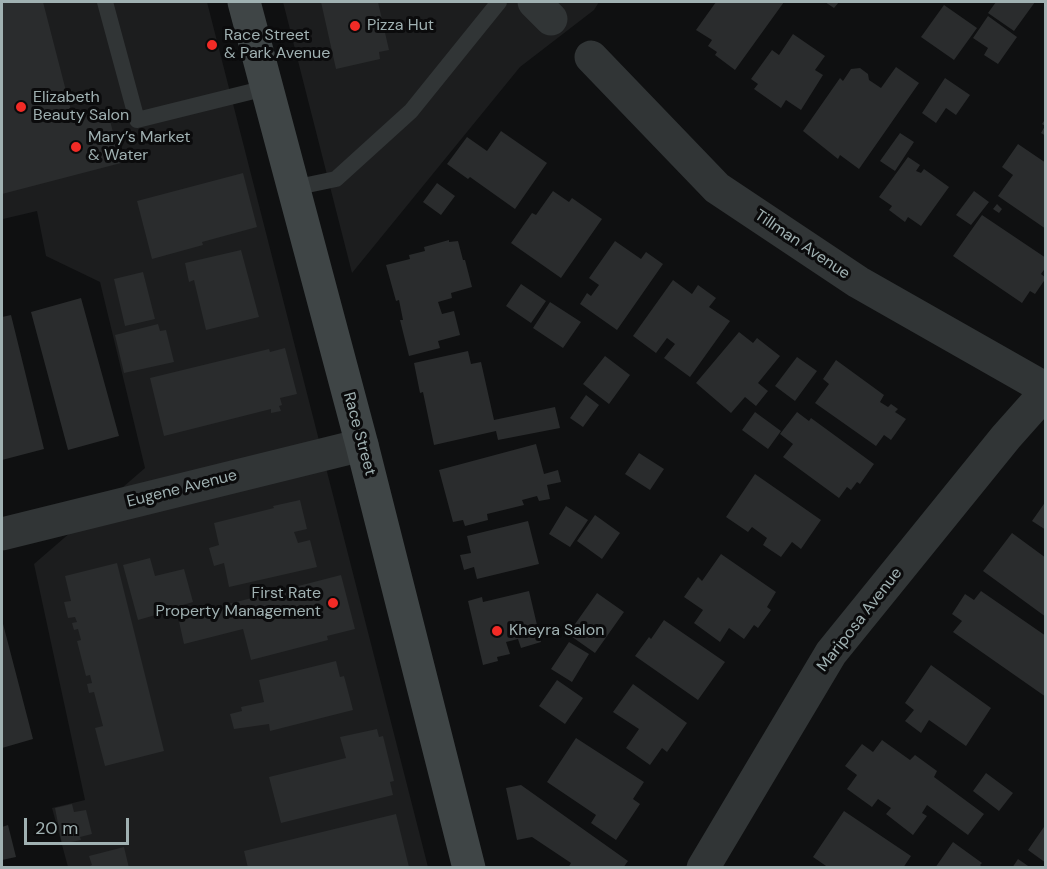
<!DOCTYPE html>
<html>
<head>
<meta charset="utf-8">
<style>
  body { margin:0 }
  #map { position:relative; width:1047px; height:869px; overflow:hidden; background:#0f1011; font-family:"DM Sans",sans-serif }
  canvas { display:block }
  .frame { position:absolute; inset:0; border:3px solid #a0b1b2; pointer-events:none }
  .scale { position:absolute; left:24px; top:818px; width:105px; height:27px; box-sizing:border-box; border:3px solid #a0b1b2; border-top:0; padding-left:8px; font-size:18px; line-height:21px; white-space:nowrap; color:#a0b1b2; -webkit-text-stroke:4px #0b0b0c; paint-order:stroke }
</style>
</head>
<body>
<div id="map">
<canvas width="1047" height="869"></canvas>
<div class="frame"></div>
<div class="scale">20 m</div>
</div>
<script>
const g = document.querySelector('canvas').getContext('2d');
g.lineJoin = 'round';
function fillPath(path, color) { g.fillStyle = color; g.fill(path, 'evenodd'); }
const toPath = rows => new Path2D(rows.map(r => 'M' + r).join(''));
function trace(path, color, width, dash) { g.strokeStyle = color; g.lineWidth = width; g.lineCap = dash ? 'butt' : 'round'; g.setLineDash(dash || []); g.stroke(path); }
function label(font, color, halo, rows, align = 'center') {
  g.font = font + ' "DM Sans",sans-serif'; g.lineWidth = 6; g.setLineDash([]); g.textBaseline = 'middle'; g.strokeStyle = halo; g.fillStyle = color; for (const [text, x, y, turn = 0] of rows) {
    g.save(); g.translate(x, y); g.rotate((+turn || 0) * Math.PI / 180); g.textAlign = isNaN(turn) ? turn : align; if (halo) g.strokeText(text, 0, 0); g.fillText(text, 0, 0); g.restore();
  }
}
fillPath(toPath([
  [2,2,207,2,428,867,68,867,52,808,85,800,34,564,145,468,100,282,46,256,37,211,3,219],
  [283,2,599,2,594,10,520,67,352,273]
]), '#1c1d1e');
fillPath(toPath([
  [2,2,43,2,73,118,107,109,121,163,2,194],
  [321,2,378,2,389,50,379,52,380,59,336,69],
  [716,2,784,2,735,70,715,55,717,52,708,46,712,40,696,30],
  [825,2,839,2,834,8],
  [996,2,1035,2,1014,31,988,13],
  [944,5,977,28,954,60,921,37],
  [988,16,1017,37,998,64,984,55,988,48,973,38],
  [793,34,825,56,815,70,823,75,801,110,786,100,781,108,754,89,758,84,751,79,772,50,779,55],
  [896,67,919,83,859,169,840,155,838,159,803,131,840,78,843,81,851,69,860,68,868,74,869,80,881,88],
  [945,78,970,95,956,115,946,108,936,123,922,113],
  [1046,118,1046,136,1041,133,1045,126,1042,124],
  [501,131,547,163,515,209,470,177,468,179,447,164,467,137,487,151],
  [900,133,914,142,895,171,880,161],
  [1018,144,1046,163,1046,229,998,196,1013,175,1002,167],
  [908,157,920,165,916,171,921,173,924,169,949,187,921,226,908,217,905,222,889,210,892,206,879,197],
  [243,173,257,227,202,242,203,245,152,259,137,201],
  [437,183,455,196,441,215,423,202],
  [553,191,569,202,572,198,602,219,561,278,511,243,532,213,536,215],
  [974,191,989,202,971,225,956,215],
  [997,204,1002,209,999,213,993,209],
  [982,215,1046,258,1046,267,1041,274,1046,278,1035,294,1030,291,1022,303,953,256],
  [449,240,449,242,458,241,463,260,465,260,472,287,451,293,452,298,438,302,442,314,454,311,460,335,438,341,440,348,409,356,400,320,403,320,399,300,396,301,386,265,410,259,409,255,425,251,424,247],
  [615,241,641,259,646,252,663,264,617,330,580,304,587,293,591,296,599,285,589,278],
  [241,250,259,317,206,330,194,280,189,282,185,263],
  [143,272,155,319,125,326,114,279],
  [673,280,692,294,698,285,716,298,709,307,730,321,690,377,664,358,675,344,667,338,656,353,633,336],
  [521,284,546,301,531,323,506,306],
  [81,298,119,436,68,450,31,312],
  [550,302,581,322,563,348,533,328],
  [11,315,44,449,2,460,2,317],
  [158,324,160,331,166,330,174,362,124,373,115,335],
  [739,332,753,343,757,338,780,356,758,383,768,391,756,406,745,397,731,413,696,383],
  [285,348,297,394,280,398,282,405,279,406,281,411,271,413,271,409,164,436,150,378,269,349,270,352],
  [468,351,471,364,481,362,494,420,555,407,560,428,498,440,496,431,434,445,423,392,420,393,414,363],
  [605,356,630,375,609,404,583,384],
  [797,357,817,371,795,401,775,386],
  [836,360,884,395,880,402,888,407,891,404,898,409,895,412,906,419,891,440,884,435,876,446,815,403,829,384,823,379],
  [586,395,599,405,583,427,570,418],
  [755,412,781,431,768,449,742,430],
  [797,412,809,421,811,418,874,464,860,484,857,482,851,490,847,487,839,498,783,457,793,444,780,434],
  [536,444,544,474,558,470,561,482,547,485,550,499,539,501,537,496,522,500,524,505,487,514,488,520,465,526,463,520,453,522,439,470],
  [639,453,664,469,650,490,625,474],
  [755,474,821,520,801,549,792,542,781,557,763,545,767,538,752,527,748,532,726,517],
  [300,500,307,529,294,532,298,543,310,540,317,567,229,587,224,563,214,566,209,548,219,545,214,523,274,508,273,506],
  [1046,501,1046,530,1032,521],
  [566,506,588,520,570,547,549,534],
  [595,515,620,533,602,559,577,541],
  [528,521,539,564,477,579,474,567,464,570,460,555,471,553,467,536],
  [1012,533,1046,558,1046,617,983,571],
  [721,554,776,592,767,607,771,610,758,628,754,625,744,639,729,628,720,642,694,623,703,610,684,597,698,577,702,581],
  [150,558,155,576,184,569,193,602,165,610,166,612,138,620,123,565],
  [117,563,164,751,105,766,95,728,103,726,94,692,89,693,87,684,92,683,90,675,86,676,77,641,81,640,78,629,74,630,72,623,77,622,75,617,68,618,64,602,71,601,65,576],
  [341,575,355,629,327,636,328,640,251,660,243,629,184,644,178,617],
  [529,591,541,642,521,648,518,639,506,642,510,654,497,657,498,661,483,665,468,601,482,597,483,602],
  [981,591,1046,636,1046,697,953,632,962,621,952,614,965,594,974,600],
  [597,593,624,612,595,653,568,634],
  [2,620,33,739,2,748],
  [664,620,725,662,698,700,635,656,649,637,651,639],
  [569,642,589,654,572,682,551,669],
  [336,661,340,677,344,676,353,710,270,731,269,724,234,729,230,714,242,711,241,707,264,702,259,680],
  [931,665,991,708,966,746,929,720,921,733,905,721,914,710,905,703],
  [557,680,583,698,565,724,539,706],
  [633,684,687,723,667,752,662,748,650,765,626,748,639,729,613,712],
  [377,729,379,737,383,736,394,781,390,782,393,795,281,823,269,777,346,758,340,737],
  [576,738,644,782,633,799,640,804,616,840,591,823,596,815,547,782],
  [882,740,910,760,915,755,937,771,934,777,984,814,968,835,927,805,922,813,927,816,913,835,886,814,891,808,878,799,872,807,847,789,857,775,845,766,862,744,873,752],
  [986,773,1013,793,999,811,973,791],
  [521,785,628,861,623,868,568,868,571,863,532,837,517,840,506,788],
  [72,804,74,812,86,810,92,834,80,837,81,840,62,844,55,808],
  [844,811,911,856,903,868,829,868,813,857],
  [396,814,409,867,248,868,244,851],
  [1046,824,1046,863,1028,850],
  [8,825,16,857,2,860,2,827],
  [953,842,982,863,980,865,983,868,935,868],
  [124,847,129,868,86,868,92,865,89,856],
  [1018,859,1031,868,1012,868]
]), '#2a2c2d');
trace(toPath([
  [105,2,137,120,266,88],
  [293,188,336,179,411,111,499,2]
]), '#313536', 16);
trace(toPath([
  [534,2,551,19],
  [591,57,717,188,858,282,1046,389],
  [2,534,362,445],
  [703,868,831,653,1006,437,1046,392]
]), '#313536', 33);
trace(toPath([
  [244,2,362,445,469,868]
]), '#3f4546', 33);
for (const [x, y, r, color] of [
  [355,26,6,"#f22b26"],
  [212,45,6,"#f22b26"],
  [21,107,6,"#f22b26"],
  [76,147,6,"#f22b26"],
  [333,603,6,"#f22b26"],
  [497,631,6,"#f22b26"]
]) { const dot = new Path2D(); dot.arc(x, y, r, 0, 2 * Math.PI); g.fillStyle = color; g.fill(dot); trace(dot, '#0b0b0c', 2); }
label('16px', '#a0b1b2', '#0b0b0c', [
  ["Pizza Hut",367,26],
  ["Race Street",224,36],
  ["& Park Avenue",224,54],
  ["Elizabeth",33,98],
  ["Beauty Salon",33,116],
  ["Mary’s Market",88,138],
  ["& Water",88,156],
  ["First Rate",321,594,"right"],
  ["Property Management",321,612,"right"],
  ["Kheyra Salon",509,631]
], 'left');
label('16px', '#a0b1b2', '#0b0b0c', [
  ["Tillman Avenue",802,245,34],
  ["Race Street",359,434,75],
  ["Eugene Avenue",182,489,-14],
  ["Mariposa Avenue",860,620,-52]
]);
</script>
</body>
</html>
